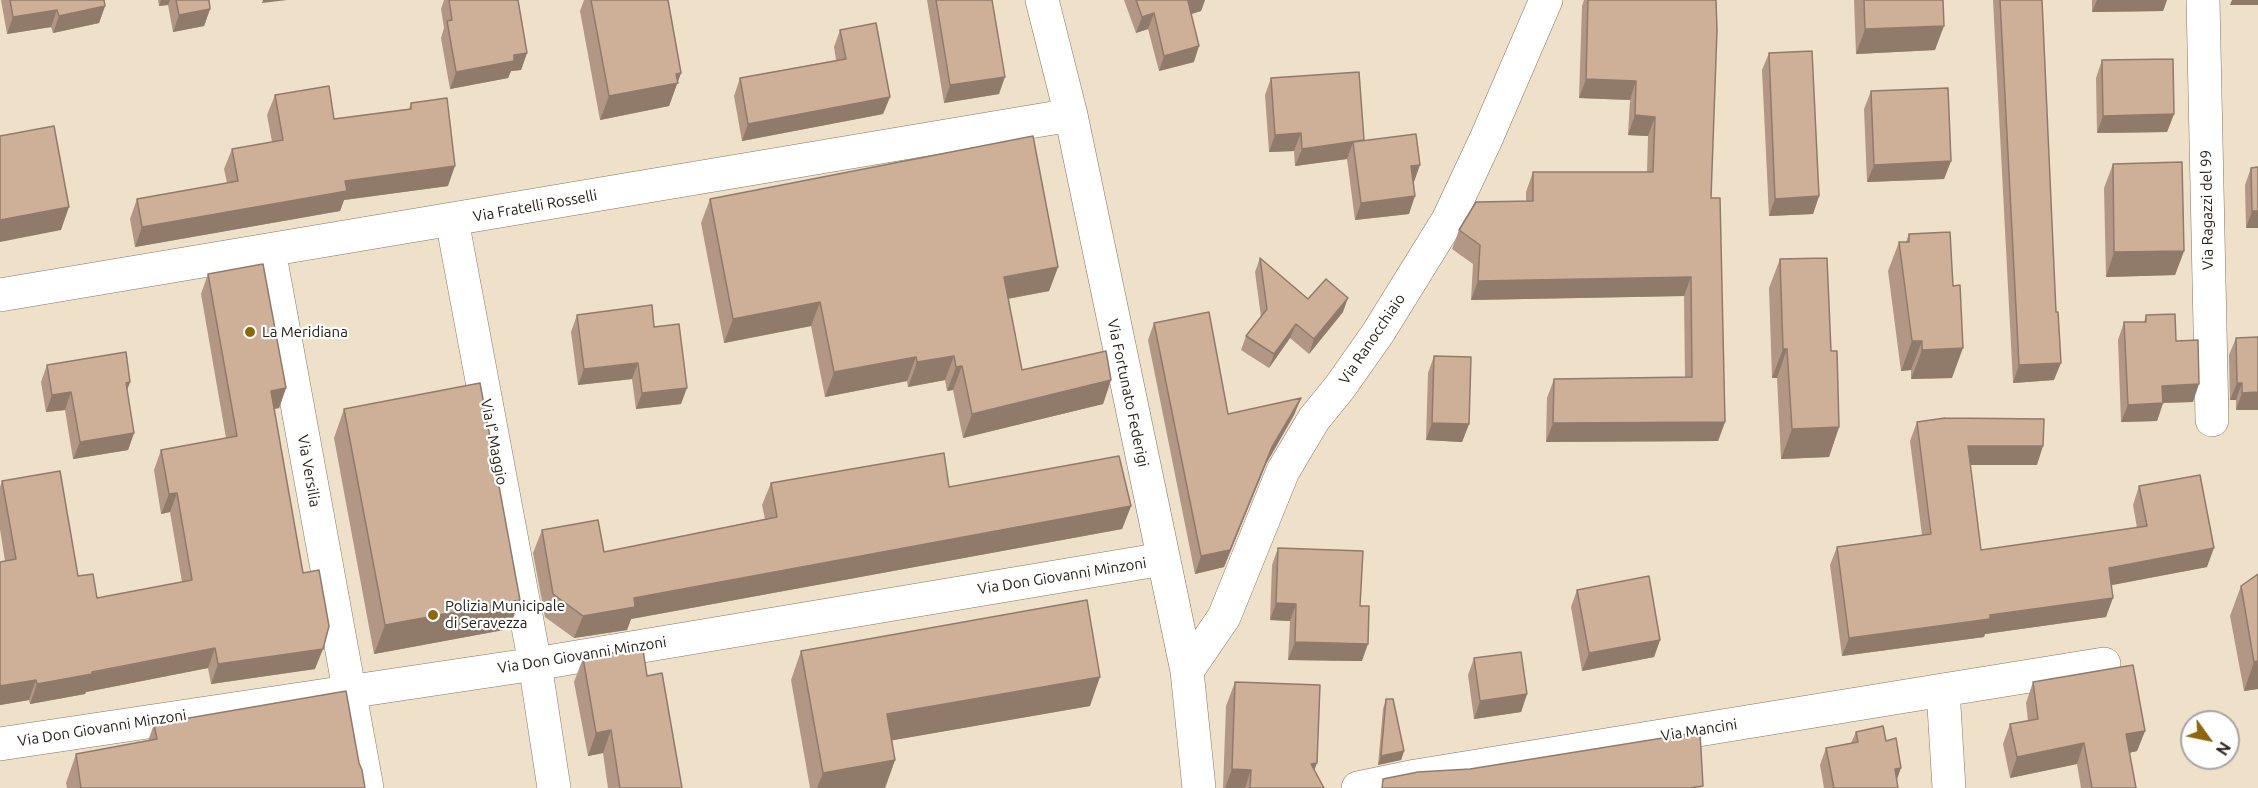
<!DOCTYPE html>
<html>
<head>
<meta charset="utf-8">
<style>
  body { margin:0 }
  #map { position:relative; width:2258px; height:788px; overflow:hidden; background:#eee0c9; font-family:Ubuntu,sans-serif }
  canvas { display:block }
  .north { position:absolute; left:2180px; top:710px; width:60px; height:60px; box-sizing:border-box; background:#fff; border:2px solid #a8a6a3; border-radius:50%; rotate:123deg; font-size:16px; font-weight:700; line-height:24px; text-align:center; color:#252018 }
  .north::after { content:''; display:block; margin:auto; width:21px; height:27px; background:#8d6709; clip-path:polygon(50% 0,100% 100%,50% 72%,0 100%) }
</style>
</head>
<body>
<div id="map">
<canvas width="2258" height="788"></canvas>
<div class="north">N</div>
</div>
<script>
const g = document.querySelector('canvas').getContext('2d');
g.lineJoin = 'round';
const toPath = rows => new Path2D(rows.map(r => 'M' + r).join(''));
function trace(path, color, width, dash) { g.strokeStyle = color; g.lineWidth = width; g.lineCap = dash ? 'butt' : 'round'; g.setLineDash(dash || []); g.stroke(path); }
function fillPath(path, color) { g.fillStyle = color; g.fill(path, 'evenodd'); }
function label(font, color, halo, rows, align = 'center') {
  g.font = font + ' Ubuntu,sans-serif'; g.lineWidth = 4.5; g.setLineDash([]); g.textBaseline = 'middle'; g.strokeStyle = halo; g.fillStyle = color; for (const [text, x, y, turn = 0] of rows) {
    g.save(); g.translate(x, y); g.rotate((+turn || 0) * Math.PI / 180); g.textAlign = isNaN(turn) ? turn : align; if (halo) g.strokeText(text, 0, 0); g.fillText(text, 0, 0); g.restore();
  }
}
const minor = toPath([
  [1042,0,1071,115,1187,671,1199,788],
  [2203,0,2212,420],
  [452,220,535,664,554,788],
  [269,250,367,788],
  [0,295,1071,115],
  [1187,671,1224,617,1283,471,1314,419,1340,387,1378,333,1448,220,1486,139,1546,0],
  [1943,690,2104,664],
  [0,744,535,664,1163,559],
  [1358,788,1416,776,1943,690,1949,788]
]);
trace(minor, '#837662', 34);
trace(minor, '#fff', 33);
fillPath(toPath([
  [1,0,104,0,105,6,99,23,53,33,51,27,7,34],
  [158,0,209,0,210,9,204,26,173,32,168,5,159,6],
  [444,0,518,0,527,53,521,70,511,71,508,78,450,89,441,38,444,28,441,9],
  [584,0,668,0,681,73,669,106,600,120,580,11],
  [927,0,992,0,999,94,944,103],
  [1124,0,1205,0,1201,11,1191,14,1194,62,1159,71,1148,29,1136,33],
  [1584,0,1716,0,1711,198,1725,422,1718,441,1546,442,1547,398,1554,379,1685,377,1684,296,1471,300,1473,264,1452,249,1459,230,1526,201,1526,192,1533,172,1647,172,1648,136,1628,135,1630,100,1579,98,1582,6],
  [1854,0,1943,0,1935,50,1856,54],
  [1993,0,2042,0,2054,380,2013,383],
  [2092,0,2167,0,2163,11,2092,12],
  [840,30,890,97,883,114,742,141,734,96,740,78,836,60,834,47],
  [1769,53,1819,196,1813,214,1769,216,1762,70],
  [2102,60,2174,114,2167,132,2097,133,2096,78],
  [1271,78,1364,140,1414,182,1409,214,1355,220,1347,159,1295,166,1294,151,1269,152,1265,95],
  [1871,91,1951,161,1944,179,1867,182,1864,109],
  [275,95,334,119,409,109,411,103,448,186,344,200,340,211,135,247,130,219,137,199,227,183,224,169,232,149,272,142,267,115],
  [2113,164,2184,251,2175,275,2106,277,2104,188],
  [2258,167,2258,228,2246,228,2245,185,2251,168],
  [710,199,1058,267,1049,291,1008,299,1022,370,1111,380,1103,404,963,438,953,390,947,391,945,380,908,387,907,381,825,397,811,326,724,343,701,223],
  [1909,234,1952,378,1911,379,1911,370,1901,371,1888,271,1899,242,1906,242],
  [1260,258,1308,299,1343,312,1309,354,1290,338,1269,368,1241,350,1246,336,1261,317,1255,272],
  [1780,259,1831,351,1839,427,1829,457,1781,459,1777,378,1772,378,1769,288],
  [208,274,286,388,279,408,274,409,315,669,211,684,208,668,86,692,85,694,30,704,29,700,0,705,0,562,5,561,0,529,0,487,2,481,78,576,97,598,182,582,170,512,161,514,154,470,161,450,226,438,201,294],
  [577,315,654,327,681,404,636,409,632,379,578,385,571,332],
  [2146,315,2176,341,2193,402,2163,403,2157,421,2121,422,2118,340,2124,322,2144,322],
  [1154,323,1228,414,1301,398,1294,415,1266,464,1224,567,1195,574,1148,340],
  [2236,338,2258,410,2236,410,2236,400,2230,400,2229,355],
  [1434,356,1469,424,1462,442,1426,440,1428,373],
  [47,365,130,382,127,390,134,433,128,450,73,459,65,410,46,412,41,382],
  [344,409,509,629,374,654,334,438],
  [1917,422,2037,465,1970,465,1981,550,2137,528,2133,505,2139,486,2207,567,2111,585,2106,617,1985,634,1984,637,1842,656,1830,565,1837,547,1922,535,1910,441],
  [771,483,949,487,1131,506,1122,529,631,619,627,630,574,638,545,617,533,553,542,530,604,552,765,519,762,505],
  [1278,548,1360,606,1362,661,1288,660,1290,621,1270,620,1272,565],
  [2258,574,2258,689,2244,691,2230,616,2241,586],
  [1577,590,1660,640,1654,657,1582,671,1571,607],
  [642,643,647,676,682,788,608,788,603,753,588,756,574,682,583,658,623,651,625,646],
  [801,651,1090,706,892,740,895,760,885,788,810,788,791,680],
  [1474,658,1527,694,1521,712,1474,719,1468,675],
  [1235,682,1315,770,1324,788,1223,788,1226,706],
  [2033,682,2145,731,2137,751,2129,753,2136,788,2081,788,2077,764,2010,778,2003,744,2010,724,2028,721,2026,703],
  [1386,699,1404,751,1401,760,1378,765,1383,709],
  [154,724,359,763,365,788,67,788,66,783,76,754,148,741],
  [1856,732,1886,741,1898,788,1824,788,1820,765,1826,748,1851,743]
]), '#b19784');
fillPath(toPath([
  [161,0,170,0,168,5,159,6],
  [263,0,287,0,262,3],
  [1192,0,1205,0,1201,11,1182,17,1188,1],
  [2097,0,2167,0,2163,11,2092,12],
  [2232,0,2258,0,2258,5,2230,5],
  [105,6,99,23,53,33,59,16],
  [210,9,204,26,173,32,179,15],
  [57,10,51,27,7,34,13,17],
  [1154,13,1148,29,1136,33,1142,17],
  [1944,26,1935,50,1856,54,1865,29],
  [1199,46,1194,62,1159,71,1164,56],
  [527,53,521,70,511,71,508,78,450,89,456,72,514,55],
  [681,73,669,106,600,120,609,96,676,74],
  [1005,77,999,94,944,103,950,85],
  [1586,79,1636,81,1630,100,1579,98],
  [890,97,883,114,742,141,748,124],
  [2174,114,2167,132,2097,133,2103,116],
  [1635,115,1655,117,1648,136,1628,135],
  [1301,133,1294,151,1269,152,1275,135],
  [1353,142,1347,159,1295,166,1302,149],
  [1951,161,1944,179,1867,182,1874,165],
  [1420,165,1414,182,1405,183,1411,166],
  [455,166,448,186,344,200,340,211,135,247,142,227,345,181],
  [1415,196,1409,214,1355,220,1361,203],
  [1819,196,1813,214,1769,216,1775,199],
  [69,207,61,230,0,242,0,220],
  [2252,211,2258,211,2258,228,2246,228],
  [2184,251,2175,275,2106,277,2114,252],
  [1058,267,1049,291,995,301,1004,277],
  [1691,277,1684,296,1471,300,1478,281],
  [1348,298,1343,312,1309,354,1314,339],
  [820,302,811,326,724,343,733,319],
  [1296,324,1290,338,1269,368,1274,354],
  [1912,341,1922,341,1911,370,1901,371],
  [1963,348,1952,378,1911,379,1922,350],
  [1783,349,1787,349,1777,378,1772,378],
  [954,356,945,380,908,387,917,362],
  [916,357,907,381,825,397,834,372],
  [638,363,632,379,578,385,584,369],
  [2061,363,2054,380,2013,383,2019,365],
  [962,366,953,390,947,391,956,367],
  [1111,380,1103,404,963,438,972,414],
  [130,382,124,399,126,383],
  [2237,383,2242,383,2236,400,2230,400],
  [2199,384,2193,402,2156,403,2162,386],
  [286,388,279,408,263,411,271,391],
  [687,388,681,404,636,409,642,393],
  [71,392,65,410,46,412,52,395],
  [2258,392,2258,410,2236,410,2242,393],
  [1301,398,1294,415,1266,464,1224,567,1195,574,1201,556,1272,447],
  [2163,403,2157,421,2121,422,2128,405],
  [1725,422,1718,441,1546,442,1553,423],
  [1432,423,1469,424,1462,442,1426,440],
  [1839,427,1829,457,1781,459,1792,429],
  [134,433,128,450,73,459,80,442],
  [1968,446,2043,446,2037,465,1961,465],
  [177,493,170,512,161,514,169,494],
  [1131,506,1122,529,631,619,627,630,574,638,583,616,634,598],
  [2214,548,2207,567,2102,587,2109,568],
  [2113,598,2106,617,1985,634,1984,637,1842,656,1849,638,1990,615],
  [520,600,509,629,374,654,385,625],
  [1276,603,1296,604,1290,621,1270,620],
  [1660,640,1654,657,1582,671,1589,653],
  [1295,642,1368,644,1362,661,1288,660],
  [215,648,208,668,86,692,85,694,30,704,37,684],
  [323,649,315,669,211,684,218,664],
  [2258,661,2258,689,2244,691,2254,662],
  [1100,677,1090,706,877,743,887,714],
  [36,680,29,700,0,705,0,686],
  [1527,694,1521,712,1474,719,1480,701],
  [611,730,603,753,588,756,596,733],
  [2145,731,2137,751,2119,755,2126,734],
  [2084,743,2077,764,2010,778,2017,757],
  [1404,751,1401,760,1378,765,1381,756],
  [895,760,885,788,817,788,823,773],
  [1317,763,1308,787,1311,764],
  [1901,768,1895,785,1895,769],
  [1232,769,1251,770,1245,788,1225,788]
]), '#907b6b');
const building = toPath([
  [10,0,104,0,105,6,59,16,57,10,13,17,10,0],
  [176,0,209,0,210,9,179,15,176,0],
  [449,0,518,0,527,53,514,55,514,61,456,72,447,21,452,20,449,0],
  [591,0,668,0,681,73,676,74,678,83,609,96,591,0],
  [936,0,992,0,1005,77,950,85,936,0],
  [1136,0,1192,0,1188,1,1199,46,1164,56,1154,13,1142,17,1136,0],
  [1588,0,1716,0,1717,30,1711,198,1720,198,1725,422,1553,423,1554,379,1692,377,1691,277,1478,281,1480,245,1459,230,1476,202,1533,201,1533,172,1653,172,1655,117,1635,115,1636,81,1586,79,1588,0],
  [1864,0,1943,0,1944,26,1865,29,1864,0],
  [2000,0,2042,0,2056,312,2058,312,2061,363,2019,365,2000,0],
  [876,23,890,97,748,124,740,78,846,59,840,30,876,23],
  [1812,51,1819,196,1775,199,1769,53,1812,51],
  [2173,59,2174,114,2103,116,2102,60,2173,59],
  [1359,72,1364,140,1302,149,1301,133,1275,135,1271,78,1359,72],
  [329,86,334,119,411,109,411,103,447,98,455,166,345,181,347,191,142,227,137,199,238,181,232,149,283,140,275,95,329,86],
  [1948,88,1951,161,1874,165,1871,91,1948,88],
  [54,126,69,207,0,220,0,136,54,126],
  [1416,134,1420,165,1411,166,1415,196,1361,203,1353,142,1416,134],
  [1033,136,1058,267,1004,277,1022,370,1106,351,1111,380,972,414,962,366,956,367,954,356,917,362,916,357,834,372,820,302,733,319,710,199,1033,136],
  [2182,162,2184,251,2114,252,2113,164,2182,162],
  [2258,167,2258,211,2252,211,2251,168,2258,167],
  [1950,232,1953,286,1960,285,1963,348,1922,350,1922,341,1912,341,1899,242,1909,242,1909,234,1950,232],
  [1260,258,1308,299,1326,279,1348,298,1314,339,1296,324,1274,354,1246,336,1267,309,1260,258],
  [1827,258,1831,351,1837,351,1839,427,1792,429,1787,349,1783,349,1780,259,1827,258],
  [263,264,286,388,271,391,303,573,319,570,329,626,323,649,218,664,215,648,92,672,92,674,37,684,36,680,0,686,0,562,16,559,2,481,60,471,78,576,93,574,97,598,192,580,177,493,169,494,161,450,237,436,208,274,263,264],
  [652,305,654,327,679,324,687,388,642,393,638,363,584,369,577,315,652,305],
  [1209,312,1228,414,1301,398,1272,447,1230,550,1201,556,1154,323,1209,312],
  [2175,314,2176,341,2198,340,2199,384,2162,386,2163,403,2128,405,2124,322,2146,322,2146,315,2175,314],
  [2258,337,2258,392,2242,393,2242,383,2237,383,2236,338,2258,337],
  [126,352,130,382,126,383,134,433,80,442,71,392,52,395,47,365,126,352],
  [1434,356,1471,357,1469,424,1432,423,1434,356],
  [480,383,520,600,385,625,344,409,480,383],
  [1945,418,2044,419,2043,446,1968,446,1981,550,2147,526,2139,486,2200,475,2214,548,2109,568,2113,598,1990,615,1990,619,1849,638,1837,547,1931,534,1917,422,1945,418],
  [944,453,949,487,1119,456,1131,506,634,598,635,607,583,616,553,594,542,530,598,520,604,552,777,517,771,483,944,453],
  [1278,548,1363,551,1360,606,1369,606,1368,644,1295,642,1296,604,1276,603,1278,548],
  [2258,574,2258,661,2254,662,2241,586,2258,574],
  [1649,576,1660,640,1589,653,1577,590,1649,576],
  [1087,600,1100,677,887,714,895,760,823,773,801,651,1087,600],
  [642,643,647,676,662,673,682,788,620,788,611,730,596,733,583,658,630,650,625,646,642,643],
  [1521,652,1527,694,1480,701,1474,658,1521,652],
  [2133,665,2145,731,2126,734,2136,788,2092,788,2084,743,2017,757,2010,724,2038,719,2033,682,2133,665],
  [1235,682,1320,685,1317,763,1311,764,1324,788,1250,788,1251,770,1232,769,1235,682],
  [346,691,359,763,362,770,365,788,81,788,76,754,157,739,154,724,346,691],
  [1386,699,1393,699,1404,751,1381,756,1386,699],
  [1883,726,1886,741,1896,738,1901,768,1895,769,1898,788,1834,788,1826,748,1858,742,1856,732,1883,726],
  [1700,732,1703,786,1690,788,1382,788,1383,779,1418,772,1470,769,1700,732]
]);
fillPath(building, '#ceb099');
trace(building, '#907b6b', 1.5);
for (const [x, y, r, color] of [
  [250,332,6,"#8d6709"],
  [433,615,6,"#8d6709"]
]) { const dot = new Path2D(); dot.arc(x, y, r, 0, 2 * Math.PI); g.fillStyle = color; g.fill(dot); trace(dot, '#fff', 2); }
label('15px', '#252018', '#fff', [
  ["Via Fratelli Rosselli",535,206,-10],
  ["Via Ragazzi del 99",2207,210,-91],
  ["Via Ranocchiaio",1372,339,-56],
  ["Via Fortunato Federigi",1128,393,78],
  ["Via I° Maggio",494,442,79],
  ["Via Versilia",309,471,80],
  ["Via Don Giovanni Minzoni",1062,576,-9],
  ["Via Don Giovanni Minzoni",582,655,-9],
  ["Via Don Giovanni Minzoni",102,728,-9],
  ["Via Mancini",1699,730,-9]
]);
label('15px', '#252018', '#fff', [
  ["La Meridiana",262,332],
  ["Polizia Municipale",445,606],
  ["di Seravezza",445,623]
], 'left');
</script>
</body>
</html>
